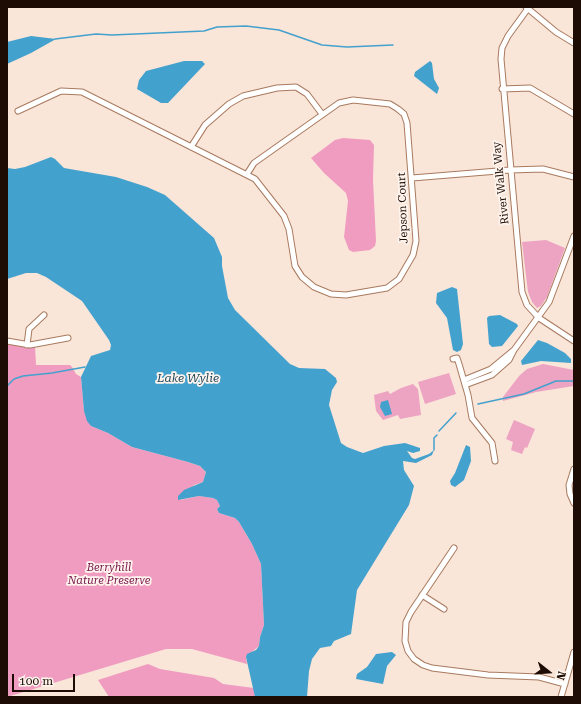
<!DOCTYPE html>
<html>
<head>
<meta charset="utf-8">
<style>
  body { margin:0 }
  #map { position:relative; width:581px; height:704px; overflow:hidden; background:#fae5d9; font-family:"Roboto Serif",serif }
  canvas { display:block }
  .frame { position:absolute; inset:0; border:8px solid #1c0c03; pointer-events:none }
  .north { position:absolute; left:529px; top:652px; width:40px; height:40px; -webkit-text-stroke:3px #fff5ee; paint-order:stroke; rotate:107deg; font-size:11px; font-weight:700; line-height:16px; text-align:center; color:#1c0c03 }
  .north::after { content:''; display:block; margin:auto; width:14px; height:18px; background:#1c0c03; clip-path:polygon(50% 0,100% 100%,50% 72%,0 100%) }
  .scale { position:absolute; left:12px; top:674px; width:63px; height:18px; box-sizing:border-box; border:2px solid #1c0c03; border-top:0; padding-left:5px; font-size:12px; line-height:14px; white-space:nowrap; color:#1c0c03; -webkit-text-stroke:3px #fff5ee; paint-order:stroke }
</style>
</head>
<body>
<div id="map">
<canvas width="581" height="704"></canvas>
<div class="frame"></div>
<div class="north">N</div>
<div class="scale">100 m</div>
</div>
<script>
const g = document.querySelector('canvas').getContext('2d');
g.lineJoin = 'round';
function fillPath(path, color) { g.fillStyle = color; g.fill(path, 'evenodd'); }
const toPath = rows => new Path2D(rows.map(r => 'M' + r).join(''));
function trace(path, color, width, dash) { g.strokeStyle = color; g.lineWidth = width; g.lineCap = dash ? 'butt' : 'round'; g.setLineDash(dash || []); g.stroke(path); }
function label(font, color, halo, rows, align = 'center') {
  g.font = font + ' "Roboto Serif",serif'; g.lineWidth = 3.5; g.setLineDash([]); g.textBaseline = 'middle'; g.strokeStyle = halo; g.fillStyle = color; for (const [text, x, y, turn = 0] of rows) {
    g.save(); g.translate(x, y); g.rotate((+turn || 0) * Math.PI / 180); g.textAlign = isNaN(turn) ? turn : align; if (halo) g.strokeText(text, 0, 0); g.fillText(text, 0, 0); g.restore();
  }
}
fillPath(toPath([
  [546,240,565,248,547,297,541,306,537,308,532,302,528,292,522,242],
  [543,364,574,370,574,386,536,392,503,401,503,397,519,376,527,369],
  [449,373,456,394,425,404,418,382],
  [413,384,418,389,421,415,400,419,398,415,383,420,376,411,374,395,388,391,390,394,401,388],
  [514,420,535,429,527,448,525,447,522,454,511,450,513,442,506,439]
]), '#eda3c2');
fillPath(toPath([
  [343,138,370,140,374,145,373,180,376,241,375,246,370,250,353,252,349,250,344,237,348,201,346,193,324,173,311,158,335,140],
  [7,342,35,346,36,365,70,365,72,367,76,374,81,377,84,411,91,426,108,433,132,447,188,462,200,466,206,472,203,482,194,485,180,500,199,496,213,498,217,500,220,506,217,509,219,513,235,518,239,522,252,544,261,564,264,625,260,637,259,646,246,657,247,664,192,649,166,649,7,697],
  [148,664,160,669,214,678,223,684,254,688,255,697,109,697,98,680]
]), '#f09cc0');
fillPath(toPath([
  [31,36,56,39,31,53,7,64,7,42],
  [184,61,202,61,205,64,168,103,161,103,137,89,139,80,146,71],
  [430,61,432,63,434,79,439,88,437,94,414,76,415,72],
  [51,157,55,159,64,168,116,177,147,187,165,195,214,238,222,257,222,266,228,298,235,310,290,364,299,368,325,369,336,378,337,382,332,390,329,405,341,443,347,447,363,453,384,446,405,443,420,448,420,451,413,453,407,451,412,458,415,459,429,454,434,450,432,455,416,463,403,461,404,470,414,486,409,505,357,590,351,634,334,641,331,646,320,648,312,659,309,671,307,697,255,697,246,657,247,654,256,650,259,646,260,637,264,625,261,564,252,544,239,522,235,518,219,513,217,509,220,506,217,500,213,498,199,496,178,500,178,496,184,490,203,482,206,472,200,466,188,462,132,447,108,433,91,426,87,421,84,411,81,377,91,356,110,350,111,345,109,340,82,301,46,277,37,273,26,273,7,279,7,168,15,169,25,167],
  [452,287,457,289,463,344,461,350,457,352,453,350,447,318,436,303,437,293],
  [500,315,517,324,518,326,502,346,492,347,489,344,487,318,489,316],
  [538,340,547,343,565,353,571,359,571,363,541,361,522,365,521,361],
  [388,400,392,414,385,416,380,407,381,402],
  [466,445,470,447,471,461,464,480,455,487,451,485,450,481,455,473],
  [392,652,396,655,387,666,383,684,356,679,357,674,367,667,376,654]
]), '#43a1cd');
trace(toPath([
  [55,39,96,34,112,35,204,31,217,27,246,26,279,30,322,45,347,47,393,45],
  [7,386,14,379,23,376,52,373,85,367],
  [478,404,524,394,556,381,574,381],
  [439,431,456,413],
  [434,450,434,438,437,435]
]), '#43a1cd', 1.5);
const minor = toPath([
  [526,7,556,32,574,43],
  [529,7,508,36,502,48,501,59,522,292,527,305,539,318,574,341],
  [502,89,530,88,574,114],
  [18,111,61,91,82,92,255,179,284,216,289,229,295,266,302,277,314,287,331,294,346,295,387,288,399,279,413,255,416,241,407,123,404,114,398,109,390,104,353,100,339,103,254,163,247,174],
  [191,147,205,125,229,104,243,96,277,88,296,87,307,94,322,114],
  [412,178,510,170,543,169,574,177],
  [7,341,30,345,68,338],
  [27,345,29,329,44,315],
  [453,359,457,358,459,364,468,395,472,418,492,443,495,461],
  [464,380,491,369,514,350],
  [465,385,492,375,509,360,514,350,549,302,574,236],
  [574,469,569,485,570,494,574,503],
  [454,548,411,612,406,622,405,641,408,651,414,659,423,665,432,668,488,675,539,677,565,684],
  [422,595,444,609],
  [561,697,574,652]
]);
trace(minor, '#a87a5e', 7);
trace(minor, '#fff', 5);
label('11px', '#1c0c03', '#fff5ee', [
  ["River Walk Way",501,183,-96],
  ["Jepson Court",403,208,-92]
]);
label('italic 11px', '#751349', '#fff5ee', [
  ["Berryhill",109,568],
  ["Nature Preserve",109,581]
]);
label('italic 12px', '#1f475a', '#fff5ee', [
  ["Lake Wylie",188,378]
]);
</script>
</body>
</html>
